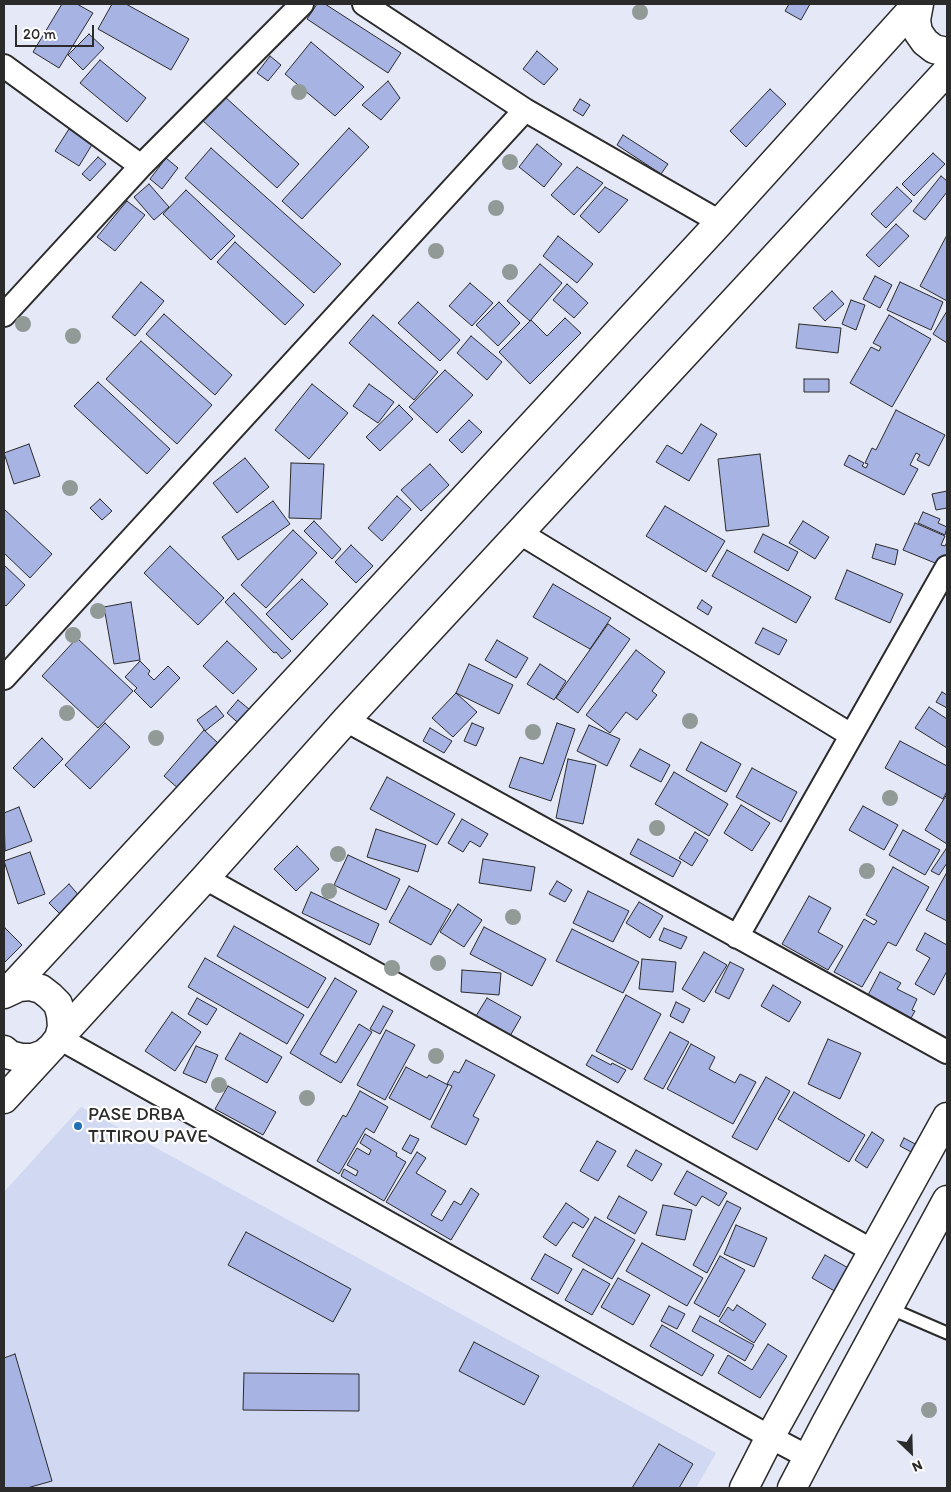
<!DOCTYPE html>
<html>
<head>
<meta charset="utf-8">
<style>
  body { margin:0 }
  #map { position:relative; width:951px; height:1492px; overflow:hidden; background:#e4e8f7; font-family:Itim,sans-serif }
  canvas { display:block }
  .frame { position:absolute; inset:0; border:5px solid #2b2b2b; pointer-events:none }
  .north { position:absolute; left:886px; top:1427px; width:50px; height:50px; -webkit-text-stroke:4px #fff; paint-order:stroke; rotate:156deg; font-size:14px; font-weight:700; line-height:20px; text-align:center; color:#2b2b2b }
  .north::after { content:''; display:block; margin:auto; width:18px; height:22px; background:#2b2b2b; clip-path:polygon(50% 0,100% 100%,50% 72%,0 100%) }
  .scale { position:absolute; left:15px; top:25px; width:79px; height:22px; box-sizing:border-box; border:2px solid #2b2b2b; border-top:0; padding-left:6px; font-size:15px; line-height:18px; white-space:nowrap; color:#2b2b2b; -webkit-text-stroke:4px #fff; paint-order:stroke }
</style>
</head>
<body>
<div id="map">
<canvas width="951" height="1492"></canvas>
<div class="frame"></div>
<div class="north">N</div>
<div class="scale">20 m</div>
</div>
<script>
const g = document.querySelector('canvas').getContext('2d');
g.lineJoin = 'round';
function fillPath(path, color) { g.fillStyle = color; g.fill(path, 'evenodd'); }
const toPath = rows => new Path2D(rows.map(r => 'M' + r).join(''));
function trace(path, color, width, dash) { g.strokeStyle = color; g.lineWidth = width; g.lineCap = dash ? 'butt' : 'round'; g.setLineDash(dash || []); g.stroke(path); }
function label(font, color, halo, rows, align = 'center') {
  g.font = font + ' Itim,sans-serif'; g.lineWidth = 4.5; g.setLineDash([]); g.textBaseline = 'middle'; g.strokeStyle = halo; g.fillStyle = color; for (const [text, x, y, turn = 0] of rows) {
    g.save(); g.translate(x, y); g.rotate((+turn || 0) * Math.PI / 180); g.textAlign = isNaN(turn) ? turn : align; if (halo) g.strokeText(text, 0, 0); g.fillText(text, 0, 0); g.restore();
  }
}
fillPath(toPath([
  [81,1107,716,1453,696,1488,4,1488,4,1192]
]), '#d1d8f1');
const building = toPath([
  [62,4,77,4,93,13,59,68,33,52,62,4],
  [112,4,126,4,189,39,171,70,98,29,112,4],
  [317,4,325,4,401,53,388,73,307,19,317,4],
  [789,4,810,4,801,20,785,11,789,4],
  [89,34,104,48,83,70,68,55,89,34],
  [311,42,364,87,335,116,285,74,311,42],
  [537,51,558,69,544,85,523,69,537,51],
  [270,56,281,65,268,81,257,73,270,56],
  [100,60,146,98,127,122,80,83,100,60],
  [388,81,400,98,381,120,362,105,388,81],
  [770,89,786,104,746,147,730,131,770,89],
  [224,96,299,164,277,188,202,120,224,96],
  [580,99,590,105,583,116,573,110,580,99],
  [349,128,369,147,302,219,282,201,349,128],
  [69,129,93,143,79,166,55,151,69,129],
  [623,135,668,164,661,174,617,145,623,135],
  [537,144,562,164,544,187,519,167,537,144],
  [211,148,341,264,314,293,185,178,211,148],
  [933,153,945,164,914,196,902,184,933,153],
  [98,157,106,164,90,181,82,174,98,157],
  [166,158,178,168,162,189,150,179,166,158],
  [577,167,603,183,574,215,551,195,577,167],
  [941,176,947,181,947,192,925,220,913,211,941,176],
  [149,184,169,207,154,220,134,197,149,184],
  [605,187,628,200,599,233,580,216,605,187],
  [897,187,912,201,886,228,871,214,897,187],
  [186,190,235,236,211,260,163,214,186,190],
  [127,201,145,215,115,251,97,237,127,201],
  [896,224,909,236,879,267,866,255,896,224],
  [947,235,947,301,920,286,947,235],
  [558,236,593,264,577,283,543,256,558,236],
  [235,242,304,305,285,325,217,262,235,242],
  [540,264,562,283,530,321,507,301,540,264],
  [875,276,892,285,880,308,863,299,875,276],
  [141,282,164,301,135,336,112,317,141,282],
  [900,282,943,302,931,330,887,310,900,282],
  [470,283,493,303,472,326,449,306,470,283],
  [567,284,588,303,574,318,553,300,567,284],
  [832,291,844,304,825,321,813,308,832,291],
  [851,300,865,305,856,330,842,324,851,300],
  [418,302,460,340,440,361,398,323,418,302],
  [499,302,520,323,498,346,476,325,499,302],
  [947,311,947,343,933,334,947,311],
  [164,314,232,375,215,395,146,334,164,314],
  [373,315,438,372,414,400,349,343,373,315],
  [889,315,931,339,892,407,850,383,871,347,879,351,881,347,873,343,889,315],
  [565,318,581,333,530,384,499,352,531,320,547,336,565,318],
  [799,324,841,328,838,353,796,348,799,324],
  [471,336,502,362,487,380,457,353,471,336],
  [141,341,212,405,177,444,106,379,141,341],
  [445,370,473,395,437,433,409,407,445,370],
  [804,379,829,379,829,392,804,392,804,379],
  [98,382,170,449,147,474,74,406,98,382],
  [312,384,348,413,309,459,275,430,312,384],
  [369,384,394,402,378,423,353,406,369,384],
  [399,405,413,419,380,451,366,437,399,405],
  [896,410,945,435,929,466,917,460,920,455,916,453,910,465,918,469,904,495,844,465,849,455,864,463,862,466,866,468,868,464,865,463,872,448,876,450,896,410],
  [469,420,482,432,462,453,449,440,469,420],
  [701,424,717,434,689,481,656,462,667,445,682,454,701,424],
  [29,444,40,476,14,484,4,453,29,444],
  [760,454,769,526,726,531,718,459,760,454],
  [245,458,269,487,237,513,213,483,245,458],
  [291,463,324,464,321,519,289,518,291,463],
  [430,464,449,485,421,511,401,490,430,464],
  [947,491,947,508,936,510,932,494,947,491],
  [397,496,411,509,382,541,368,528,397,496],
  [100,499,112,511,102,520,90,508,100,499],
  [273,501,290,524,238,560,222,537,273,501],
  [665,506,725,541,706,572,646,536,665,506],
  [4,509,52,554,30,578,4,553,4,509],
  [923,512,940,519,938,523,947,527,945,535,918,523,923,512],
  [314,521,341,549,332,559,304,531,314,521],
  [803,521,829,537,815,559,789,543,803,521],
  [915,523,945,536,941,545,945,546,947,542,947,561,945,567,903,550,915,523],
  [293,530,317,553,266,608,241,585,293,530],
  [763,534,798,552,788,571,754,552,763,534],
  [876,544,898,550,895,565,872,558,876,544],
  [351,545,373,566,356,583,335,562,351,545],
  [170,546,224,598,198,625,144,573,170,546],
  [727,550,811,597,796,623,712,576,727,550],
  [4,565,25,585,6,606,4,604,4,565],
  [847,570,903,594,890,623,835,599,847,570],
  [302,579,328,604,292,640,266,614,302,579],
  [553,584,611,618,590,649,533,617,553,584],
  [234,593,291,651,282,659,276,652,274,653,225,602,234,593],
  [702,600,712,607,708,615,697,608,702,600],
  [131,602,140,660,114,664,104,607,131,602],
  [608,624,630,639,578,713,556,698,608,624],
  [763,628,787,640,779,655,755,643,763,628],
  [77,638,133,691,98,728,42,676,77,638],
  [497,640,528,658,516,678,485,660,497,640],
  [227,641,257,669,233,694,203,666,227,641],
  [636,650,665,672,652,691,657,695,637,720,626,712,610,733,586,715,636,650],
  [140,661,150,671,148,674,154,680,168,666,180,678,151,708,134,691,137,688,125,677,140,661],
  [469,664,513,685,499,714,456,693,469,664],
  [540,664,566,681,554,700,527,684,540,664],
  [942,692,947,695,947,708,936,702,942,692],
  [456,693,477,712,453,737,432,718,456,693],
  [238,700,255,714,244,728,227,713,238,700],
  [216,706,224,716,205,731,197,720,216,706],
  [929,707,947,719,947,748,915,728,929,707],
  [105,723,130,747,90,789,65,765,105,723],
  [472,723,484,728,476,746,464,741,472,723],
  [557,723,575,729,551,801,509,787,520,757,543,764,557,723],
  [589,725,620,739,607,766,577,751,589,725],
  [430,728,452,741,444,753,423,741,430,728],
  [204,730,219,744,179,789,164,776,204,730],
  [42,738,63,759,34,788,13,768,42,738],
  [900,741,947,766,947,791,943,799,885,768,900,741],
  [701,742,741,764,726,792,686,770,701,742],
  [640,749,670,765,661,782,630,766,640,749],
  [568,759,596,765,583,824,556,818,568,759],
  [752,768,797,792,781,822,736,797,752,768],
  [674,772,728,804,709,836,655,804,674,772],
  [387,777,455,814,437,845,370,809,387,777],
  [947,794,947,844,925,830,947,794],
  [741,805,770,823,752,851,724,833,741,805],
  [863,806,898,825,884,850,849,830,863,806],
  [19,807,32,841,5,851,4,813,19,807],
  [462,819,488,834,480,847,470,841,463,852,448,843,462,819],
  [376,829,426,845,418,872,367,857,376,829],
  [903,830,940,850,925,875,889,855,903,830],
  [695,832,708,840,692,866,679,858,695,832],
  [638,839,681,862,673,877,630,854,638,839],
  [297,846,319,869,296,891,274,869,297,846],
  [946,849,947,850,947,863,939,875,931,871,946,849],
  [30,852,45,894,18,904,4,861,30,852],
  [348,855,400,879,386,910,334,885,348,855],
  [483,859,535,867,531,891,479,883,483,859],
  [893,867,929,887,896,946,888,942,862,987,834,972,864,919,874,925,877,921,866,915,893,867],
  [947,872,947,921,926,910,947,872],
  [557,881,572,890,565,902,549,894,557,881],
  [69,884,81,898,62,916,49,903,69,884],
  [409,886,451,910,431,945,389,922,409,886],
  [588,891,629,911,613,942,573,923,588,891],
  [311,892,379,924,370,945,302,913,311,892],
  [809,896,831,908,818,932,843,946,828,970,782,944,809,896],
  [639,902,663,916,650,938,626,923,639,902],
  [458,904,482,920,464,947,440,932,458,904],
  [234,926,326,978,308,1008,217,956,234,926],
  [484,927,546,959,532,986,470,954,484,927],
  [5,928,22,945,4,963,4,929,5,928],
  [664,928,687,937,681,949,659,940,664,928],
  [572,929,639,962,623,993,556,961,572,929],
  [925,933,947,945,947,971,934,995,915,984,930,958,916,950,925,933],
  [704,952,727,965,704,1002,682,989,704,952],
  [205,958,304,1015,287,1044,188,987,205,958],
  [642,959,676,962,673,992,639,989,642,959],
  [730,962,744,969,729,999,715,992,730,962],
  [462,970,501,973,499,995,461,992,462,970],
  [880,972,901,983,897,989,917,999,912,1010,915,1011,911,1018,868,995,880,972],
  [335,978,357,991,320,1054,336,1063,359,1024,372,1032,341,1083,290,1053,335,978],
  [773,985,801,1002,789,1022,761,1006,773,985],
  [626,995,661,1014,632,1070,596,1051,626,995],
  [197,998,217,1009,207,1025,188,1014,197,998],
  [487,998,521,1017,510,1036,476,1016,487,998],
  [676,1002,690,1009,683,1023,670,1016,676,1002],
  [383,1006,393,1011,380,1034,370,1029,383,1006],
  [172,1012,201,1032,175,1071,145,1051,172,1012],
  [386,1030,415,1045,385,1100,357,1085,386,1030],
  [670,1032,689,1042,663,1089,644,1079,670,1032],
  [240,1033,282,1057,267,1083,225,1059,240,1033],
  [828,1039,861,1053,840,1099,808,1084,828,1039],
  [691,1044,715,1057,709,1069,735,1083,740,1074,756,1082,733,1124,667,1089,691,1044],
  [196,1046,218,1055,206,1083,183,1073,196,1046],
  [592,1055,611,1065,612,1063,626,1070,618,1083,586,1065,592,1055],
  [466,1060,495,1075,473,1116,479,1119,466,1145,431,1127,452,1086,447,1084,454,1071,459,1073,466,1060],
  [406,1067,427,1078,429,1075,448,1085,430,1120,389,1098,406,1067],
  [766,1077,790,1091,757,1150,732,1137,766,1077],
  [228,1086,276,1112,263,1135,215,1109,228,1086],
  [360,1091,388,1107,374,1133,366,1128,339,1174,317,1161,343,1115,346,1117,360,1091],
  [794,1092,865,1135,849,1162,778,1119,794,1092],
  [872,1132,884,1140,867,1168,855,1160,872,1132],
  [365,1134,397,1153,396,1156,406,1162,384,1201,341,1176,344,1169,356,1176,358,1171,347,1165,357,1148,369,1155,371,1150,360,1143,365,1134],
  [410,1135,419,1139,411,1154,402,1149,410,1135],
  [904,1138,917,1145,913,1153,900,1146,904,1138],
  [597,1141,616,1151,598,1181,580,1171,597,1141],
  [636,1150,662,1164,652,1181,627,1166,636,1150],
  [417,1152,426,1158,416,1173,446,1191,431,1215,442,1221,454,1201,461,1205,471,1188,479,1194,451,1240,386,1202,417,1152],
  [687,1171,727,1193,719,1206,702,1196,696,1206,674,1194,687,1171],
  [619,1196,647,1212,635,1234,607,1218,619,1196],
  [727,1201,741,1208,707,1273,693,1265,727,1201],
  [566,1203,589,1219,583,1228,573,1222,556,1246,543,1237,566,1203],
  [663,1205,692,1210,685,1240,656,1235,663,1205],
  [595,1217,635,1240,612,1279,572,1256,595,1217],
  [736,1225,767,1238,754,1267,724,1254,736,1225],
  [246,1232,351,1289,333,1322,228,1265,246,1232],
  [642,1243,703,1278,687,1306,626,1271,642,1243],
  [545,1254,572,1269,558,1294,531,1279,545,1254],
  [825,1255,852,1270,838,1293,812,1278,825,1255],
  [720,1256,745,1270,719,1317,694,1303,720,1256],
  [583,1269,610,1284,592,1315,565,1300,583,1269],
  [618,1278,650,1295,633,1325,601,1307,618,1278],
  [737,1305,766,1324,754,1343,719,1321,728,1307,733,1311,737,1305],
  [669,1306,685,1314,677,1329,661,1321,669,1306],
  [700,1316,754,1345,745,1361,692,1331,700,1316],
  [662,1325,714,1355,702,1376,650,1346,662,1325],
  [474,1342,539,1376,524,1405,459,1371,474,1342],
  [768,1344,787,1356,760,1398,718,1373,728,1355,752,1370,768,1344],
  [15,1354,52,1481,27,1488,5,1488,4,1485,4,1358,15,1354],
  [244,1373,359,1374,359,1411,243,1410,244,1373],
  [659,1444,693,1464,679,1488,632,1488,659,1444]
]);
fillPath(building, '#a6b3e3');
trace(building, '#2b2b2b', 1);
const service = toPath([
  [889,1308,947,1333]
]);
const minor = toPath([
  [364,4,525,110,720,222],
  [4,66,141,166],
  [4,315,141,166,302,4],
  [520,533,851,735],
  [4,678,525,110],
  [346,720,947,1052],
  [205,878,873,1251],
  [737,937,947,567],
  [59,1038,770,1437,808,1457]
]);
const tertiary = toPath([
  [919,4,916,20,918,32,925,42,934,49,947,52],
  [8,991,720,222,917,4],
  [4,994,19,987,30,986,41,989,50,996,58,1004,61,1015,62,1027,59,1038,52,1047,44,1054,33,1058,22,1058,10,1055,4,1050],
  [59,1038,205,878,346,720,947,71],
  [4,1099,49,1050]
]);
const primary = toPath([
  [744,1488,770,1437,947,1117],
  [792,1488,826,1423,947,1200]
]);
trace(service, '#2b2b2b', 15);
trace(minor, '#2b2b2b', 26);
trace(tertiary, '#2b2b2b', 31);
trace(primary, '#2b2b2b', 31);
trace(service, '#fff', 11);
trace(minor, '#fff', 22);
trace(tertiary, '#fff', 28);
trace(primary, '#fff', 28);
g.fillStyle = '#929a97';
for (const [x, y] of [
  [640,12],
  [299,92],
  [510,162],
  [496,208],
  [436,251],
  [510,272],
  [23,324],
  [73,336],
  [70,488],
  [98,611],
  [73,635],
  [67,713],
  [690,721],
  [533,732],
  [156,738],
  [890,798],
  [657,828],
  [338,854],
  [867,871],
  [329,891],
  [513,917],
  [438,963],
  [392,968],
  [436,1056],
  [219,1085],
  [307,1098],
  [929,1410]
]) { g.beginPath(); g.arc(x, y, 8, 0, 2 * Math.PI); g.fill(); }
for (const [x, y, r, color] of [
  [78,1126,5,"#1f6fb2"]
]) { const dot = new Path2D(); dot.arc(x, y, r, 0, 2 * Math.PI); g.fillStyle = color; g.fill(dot); trace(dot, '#fff', 2); }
label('19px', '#2b2b2b', '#fff', [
  ["PASE DRBA",88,1115],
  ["TITIROU PAVE",88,1137]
], 'left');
</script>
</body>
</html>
